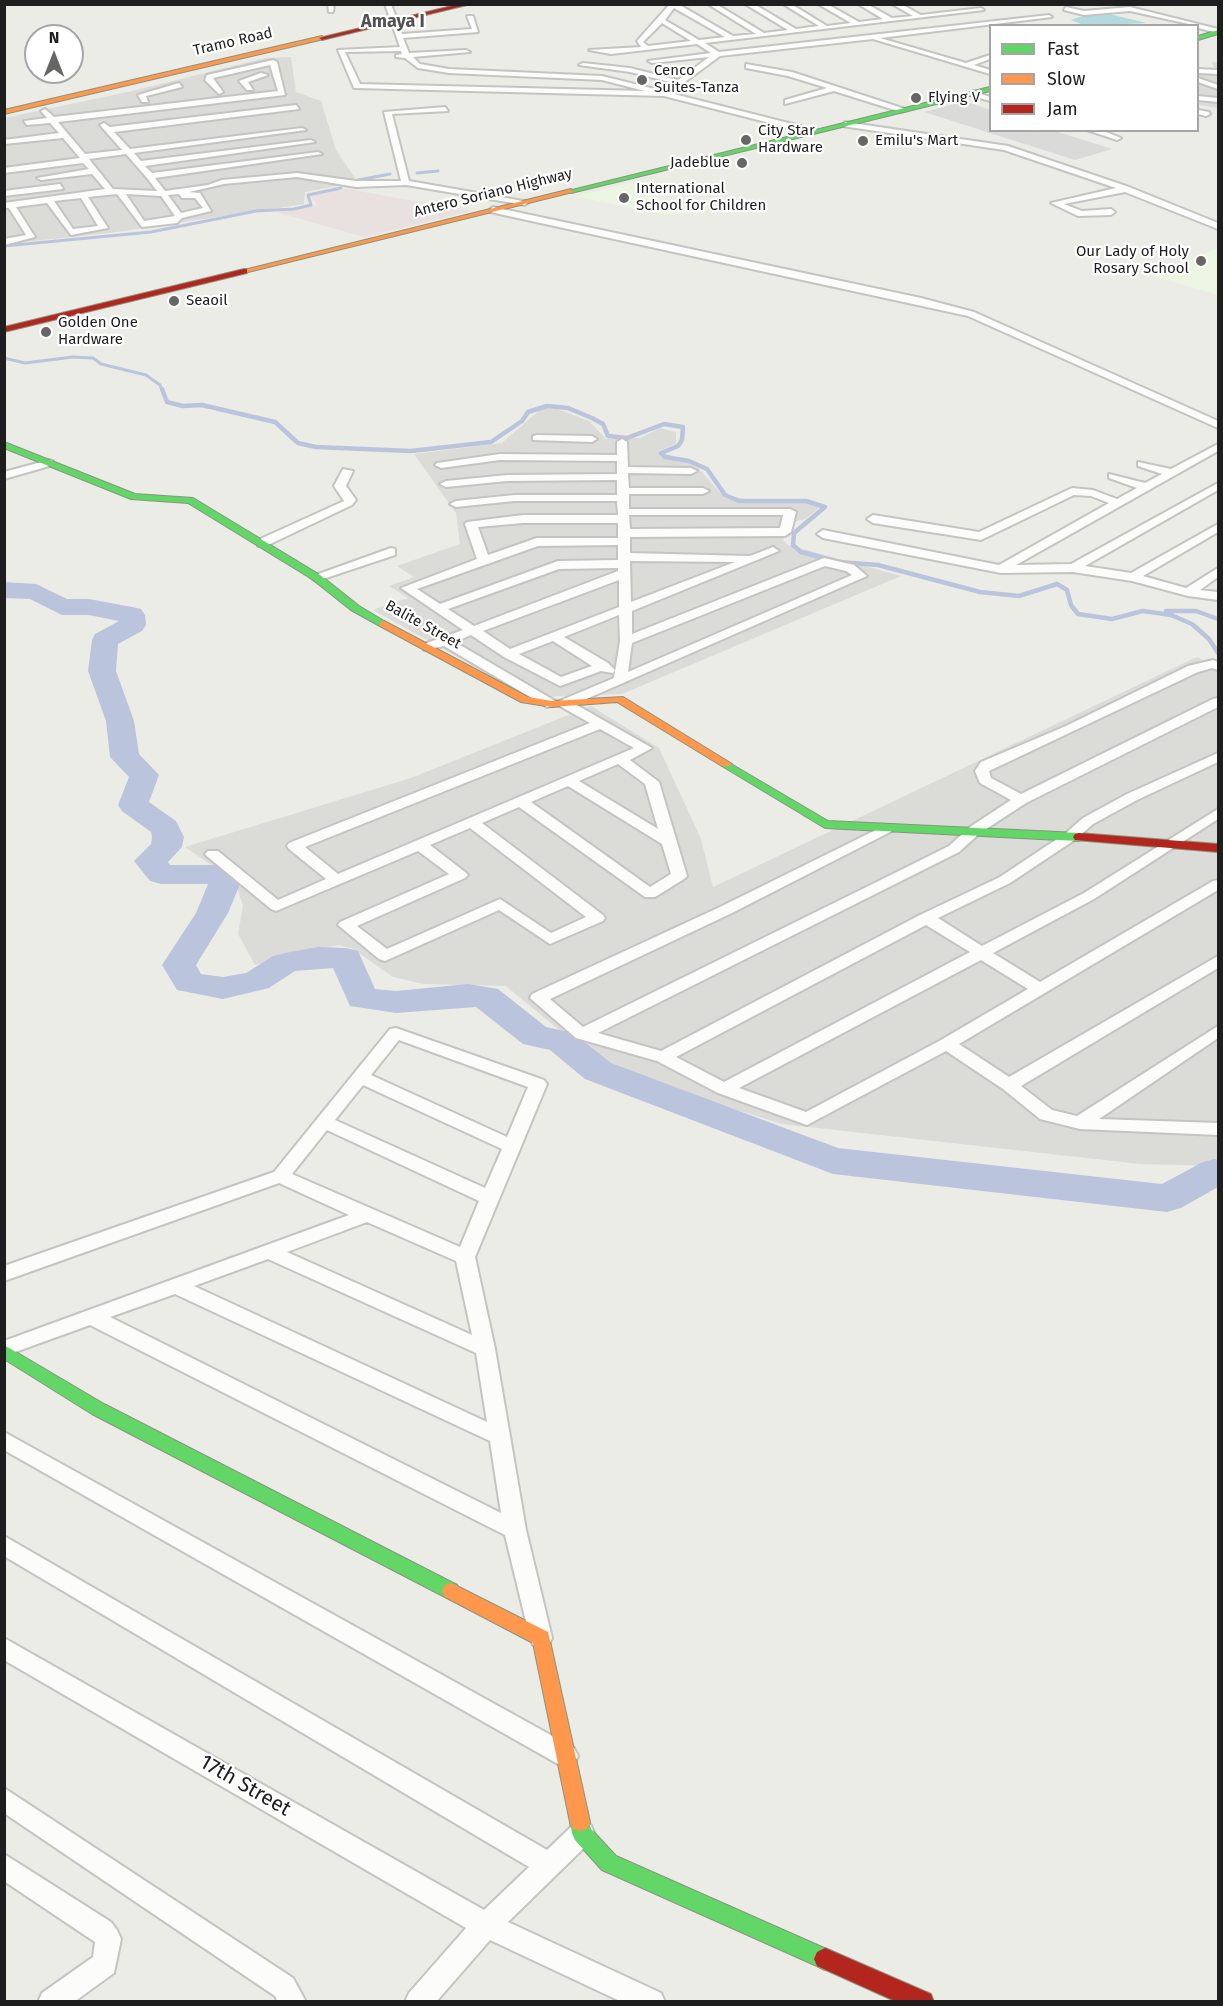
<!DOCTYPE html>
<html>
<head>
<meta charset="utf-8">
<style>
  body { margin:0 }
  #map { position:relative; width:1223px; height:2006px; overflow:hidden; background:#ebece6; font-family:"Fira Sans",sans-serif }
  canvas { display:block }
  .frame { position:absolute; inset:0; border:6px solid #1e1e1e; pointer-events:none }
  .legend { position:absolute; left:989px; top:24px; width:210px; height:108px; box-sizing:border-box; background:#fff; border:2px solid #a5a5a5; margin:0; padding:8px 10px; list-style:none; font-size:18px; color:#1e1e1e }
  .legend li { display:flex; align-items:center; gap:12px; height:30px }
  .legend b { width:30px; border:2px solid #a5a5a5 }
  .north { position:absolute; left:24px; top:24px; width:60px; height:60px; box-sizing:border-box; background:#fff; border:2px solid #a5a5a5; border-radius:50%; rotate:0deg; font-size:16px; font-weight:700; line-height:24px; text-align:center; color:#1e1e1e }
  .north::after { content:''; display:block; margin:auto; width:21px; height:27px; background:#666664; clip-path:polygon(50% 0,100% 100%,50% 72%,0 100%) }
</style>
</head>
<body>
<div id="map">
<canvas width="1223" height="2006"></canvas>
<div class="frame"></div>
<ul class="legend">
<li><b style="height:8px;background:#63d668"></b>Fast</li>
<li><b style="height:8px;background:#ff974d"></b>Slow</li>
<li><b style="height:8px;background:#b3261e"></b>Jam</li>
</ul>
<div class="north">N</div>
</div>
<script>
const g = document.querySelector('canvas').getContext('2d');
g.lineJoin = 'round';
function fillPath(path, color) { g.fillStyle = color; g.fill(path, 'evenodd'); }
const toPath = rows => new Path2D(rows.map(r => 'M' + r).join(''));
function trace(path, color, width, dash) { g.strokeStyle = color; g.lineWidth = width; g.lineCap = dash ? 'butt' : 'round'; g.setLineDash(dash || []); g.stroke(path); }
function label(font, color, halo, rows, align = 'center') {
  g.font = font + ' "Fira Sans",sans-serif'; g.lineWidth = 4.5; g.setLineDash([]); g.textBaseline = 'middle'; g.strokeStyle = halo; g.fillStyle = color; for (const [text, x, y, turn = 0] of rows) {
    g.save(); g.translate(x, y); g.rotate((+turn || 0) * Math.PI / 180); g.textAlign = isNaN(turn) ? turn : align; if (halo) g.strokeText(text, 0, 0); g.fillText(text, 0, 0); g.restore();
  }
}
fillPath(toPath([
  [291,57,296,92,321,101,336,150,355,178,342,185,305,192,304,204,110,233,4,244,4,118,128,92,265,58],
  [1212,62,1218,63,1218,108,1198,105,1199,70,1215,70],
  [541,409,557,409,589,421,606,439,640,438,660,428,676,432,676,444,658,451,694,463,720,493,743,499,796,499,820,507,806,519,796,521,783,540,788,545,901,576,622,694,530,697,373,610,408,598,389,586,414,577,397,566,460,544,456,513,414,454,502,443],
  [1197,657,1218,670,1218,1166,1140,1164,782,1124,606,1069,506,986,423,984,393,977,353,949,339,945,255,965,238,934,243,906,235,881,185,847,411,778,591,706,659,748,701,839,713,887]
]), '#dbdbd8');
fillPath(toPath([
  [347,189,471,211,364,237,276,212,317,205,311,196,326,191]
]), '#e9e0e0');
fillPath(toPath([
  [630,183,651,190,663,201,707,206,707,212,664,215,575,196],
  [1218,248,1218,295,1150,275]
]), '#ecf5e2');
fillPath(toPath([
  [965,101,990,110,990,130,1055,131,1112,149,1075,160,924,112]
]), '#dadad8');
fillPath(toPath([
  [1109,14,1147,23,1086,26,1071,20,1079,17]
]), '#b4dade');
trace(toPath([
  [417,173,438,171],
  [358,180,390,174],
  [4,246,151,232,256,211,294,209,311,205,308,195,341,188],
  [4,358,25,363,73,357,93,358,101,364,146,375,160,385,162,390]
]), '#bbc4dd', 3);
trace(toPath([
  [162,389,167,402,183,406,202,405,275,422,298,443,316,447,411,451,491,442,522,421,528,412,547,406,568,408,592,418,603,424,608,436,627,438,664,424,683,427,682,440,678,446,661,453,665,457,689,461,707,469,725,495,739,501,806,501,825,507,794,533,793,545,801,552,839,562,878,565,980,592,1019,596,1057,584,1067,590,1071,605,1078,614,1112,619,1143,611,1171,615,1192,624,1209,639,1218,653],
  [1166,611,1196,611,1218,619]
]), '#bbc4dd', 4.5);
fillPath(toPath([
  [4,582,36,584,67,599,89,599,132,607,141,609,145,615,146,625,142,631,118,644,116,671,134,721,139,754,159,775,149,802,176,821,184,837,182,847,168,862,170,865,222,865,233,868,241,882,228,913,196,965,201,974,223,977,246,973,273,956,285,953,318,947,346,948,358,951,375,989,396,991,468,984,498,989,546,1027,573,1033,611,1063,838,1148,1162,1184,1201,1163,1214,1159,1218,1160,1218,1187,1181,1208,1167,1212,833,1174,585,1079,550,1050,523,1044,476,1007,396,1013,350,1006,333,968,295,971,269,988,223,999,177,990,162,965,196,913,208,884,161,884,150,881,134,861,151,844,152,837,151,832,122,811,118,805,129,777,110,757,106,721,88,671,92,640,95,634,119,621,89,615,62,615,30,599,4,598,4,582]
]), '#bbc4dd');
const street = toPath([
  [328,4,334,4,333,12,329,12,328,4],
  [385,4,391,4,402,34,472,29,467,16,473,16,478,32,403,38,409,53,466,50,470,52,413,57,420,64,449,69,602,76,663,91,674,83,630,72,579,65,583,63,630,68,678,80,709,57,652,63,648,61,711,53,697,44,611,54,589,50,641,47,637,41,670,4,678,4,733,36,756,34,708,4,716,4,764,33,788,30,745,4,754,4,796,29,819,26,783,4,791,4,827,26,851,23,818,4,827,4,859,22,883,19,858,4,867,4,892,18,913,16,892,4,901,4,921,15,981,8,984,10,705,43,719,52,1049,15,1052,17,880,38,966,63,990,55,990,59,974,65,990,70,990,74,873,39,720,56,670,93,816,130,813,134,664,96,354,88,338,50,400,47,385,4],
  [674,8,725,37,699,40,665,20,674,8],
  [662,23,691,41,648,46,643,42,662,23],
  [401,51,402,54,396,55,396,57,405,58,418,68,449,73,602,80,645,91,360,84,345,52,401,51],
  [1066,7,1084,11,1130,7,1218,29,1218,33,1198,28,1198,26,1130,11,1084,15,1064,10,1066,7],
  [273,60,277,62,285,95,58,122,85,154,122,150,100,125,104,123,110,127,296,105,299,109,114,132,130,149,302,128,306,130,134,153,141,161,311,140,315,142,145,166,152,173,318,152,322,154,155,178,165,191,208,185,222,180,297,173,356,181,401,181,384,112,445,107,448,111,392,114,409,181,529,202,525,205,406,185,356,187,297,177,224,184,189,192,200,193,211,211,182,218,177,223,142,227,117,194,88,197,108,228,71,235,47,203,16,207,35,237,4,245,4,239,26,235,9,208,4,208,4,203,105,189,92,174,41,180,37,178,89,169,83,163,4,173,4,168,80,158,63,138,4,144,4,140,59,133,50,123,27,125,24,121,47,118,41,111,45,109,54,117,278,91,270,65,213,78,223,92,219,94,205,80,207,75,273,60],
  [126,154,147,178,157,191,113,189,89,159,126,154],
  [126,194,161,196,175,216,144,221,126,194],
  [179,194,182,198,195,198,203,208,181,213,168,195,179,194],
  [81,198,98,226,73,229,54,201,81,198],
  [746,64,792,72,908,110,901,112,834,91,785,104,785,100,827,88,788,76,746,68,746,64],
  [1198,69,1218,70,1218,74,1198,73,1198,69],
  [261,73,268,75,248,82,253,90,247,90,239,81,261,73],
  [1198,78,1218,85,1218,89,1198,82,1198,78],
  [179,83,182,87,146,96,148,102,142,102,138,95,179,83],
  [973,91,990,97,990,101,970,95,973,91],
  [1198,96,1218,98,1218,102,1198,100,1198,96],
  [1198,110,1209,112,1210,114,1206,116,1198,114,1198,110],
  [845,122,1008,146,1129,187,1218,223,1218,229,1125,192,1064,204,1082,211,1111,209,1115,212,1111,215,1078,216,1051,203,1116,188,1004,150,842,126,845,122],
  [1087,130,1101,130,1121,138,1117,140,1087,130],
  [60,184,63,189,4,196,4,191,60,184],
  [493,207,921,298,974,312,1218,421,1218,428,968,316,490,212,489,210,493,207],
  [537,435,592,436,597,439,592,442,533,440,533,436,537,435],
  [622,439,627,442,628,467,691,468,697,471,691,474,628,473,629,488,703,488,709,491,703,494,629,494,629,509,790,509,796,512,791,532,785,536,630,537,630,553,750,556,773,547,779,551,632,611,632,634,824,558,854,565,867,576,575,704,652,748,630,760,659,782,687,876,684,879,655,897,645,897,519,807,482,823,603,915,605,918,603,921,550,944,499,910,385,961,379,959,338,925,340,922,449,874,418,851,276,911,271,909,208,857,205,854,208,851,218,851,278,900,326,879,289,849,287,846,289,843,590,723,558,705,547,707,444,646,424,650,424,644,463,630,401,588,477,559,465,524,467,522,523,515,618,515,617,501,514,501,456,507,450,504,456,501,514,495,617,495,617,480,507,481,446,487,440,484,446,481,507,475,617,474,617,461,500,460,441,468,435,465,437,463,500,454,617,455,617,442,622,439],
  [629,515,783,515,780,528,630,529,629,515],
  [523,523,618,523,618,538,537,538,488,555,478,527,523,523],
  [618,545,618,560,558,561,440,604,417,589,538,546,618,545],
  [630,561,735,562,631,602,630,561],
  [825,566,846,571,852,575,628,672,632,643,825,566],
  [618,568,618,571,474,626,448,609,559,569,618,568],
  [619,580,619,607,510,649,483,631,619,580],
  [619,615,620,641,614,678,557,702,455,642,471,635,504,657,560,686,601,671,613,673,615,670,608,663,564,637,619,615],
  [553,641,592,666,561,677,519,654,553,641],
  [600,729,634,748,338,874,305,847,600,729],
  [618,764,645,784,658,829,579,781,618,764],
  [568,786,662,844,671,874,650,887,531,802,568,786],
  [470,828,586,917,551,933,500,899,387,949,357,926,465,878,468,875,465,872,430,845,470,828],
  [1218,444,1218,451,1016,565,1071,564,1218,483,1218,490,1085,566,1131,573,1218,524,1218,532,1143,576,1186,588,1218,568,1218,577,1200,590,1218,592,1218,600,1188,596,1132,581,1073,572,1001,573,823,538,817,534,823,530,999,565,1109,503,1091,496,1074,495,981,540,873,523,867,519,873,515,979,532,1072,488,1093,490,1117,499,1137,488,1109,478,1109,474,1145,483,1162,474,1138,466,1138,462,1171,469,1218,444],
  [49,460,53,461,53,465,4,479,4,472,49,460],
  [343,469,353,471,346,486,356,500,352,505,266,546,258,546,258,540,344,501,334,486,343,469],
  [391,548,395,549,395,555,320,580,316,581,310,577,391,548],
  [1213,660,1218,662,1218,670,1212,668,1198,672,989,771,991,778,1021,794,1213,699,1218,698,1218,707,1026,803,980,833,959,852,598,1033,661,1051,920,915,1000,877,1066,833,1083,818,1127,794,1218,753,1218,762,1137,800,1093,824,1076,839,1010,883,938,918,982,946,1084,893,1218,809,1218,819,1094,899,993,953,1040,982,1213,881,1218,880,1218,890,959,1044,1009,1077,1218,956,1218,968,1021,1086,1052,1110,1077,1116,1218,1026,1218,1038,1099,1119,1218,1123,1218,1135,1080,1129,1040,1119,1003,1089,946,1051,807,1125,718,1093,657,1061,576,1038,530,998,532,994,720,907,886,825,896,825,898,828,732,913,550,999,583,1027,911,865,949,846,970,827,1011,800,980,783,975,771,981,762,1066,726,1188,666,1213,660],
  [926,925,970,952,724,1082,676,1057,926,925],
  [981,960,1028,989,941,1040,806,1112,739,1088,981,960],
  [396,1028,544,1080,547,1084,475,1257,495,1349,526,1530,552,1638,549,1645,541,1648,533,1645,530,1638,505,1535,90,1325,4,1356,4,1341,349,1215,279,1183,4,1281,4,1266,274,1172,390,1029,396,1028],
  [399,1040,528,1087,507,1137,371,1075,399,1040],
  [363,1085,502,1149,485,1188,335,1120,363,1085],
  [327,1130,479,1201,460,1247,292,1174,327,1130],
  [367,1222,456,1261,472,1335,287,1252,367,1222],
  [268,1259,476,1353,487,1422,194,1286,268,1259],
  [175,1294,490,1441,501,1513,110,1317,175,1294],
  [4,1432,574,1748,578,1756,574,1764,566,1767,558,1764,4,1450,4,1432],
  [4,1536,547,1850,573,1825,582,1821,591,1825,594,1833,591,1841,508,1922,661,1993,665,2002,622,2002,490,1940,436,2002,405,2002,409,1993,466,1928,4,1660,4,1638,484,1910,529,1867,4,1556,4,1536],
  [4,1788,293,1978,306,2002,278,2002,275,1996,4,1813,4,1788],
  [4,1854,111,1922,117,1930,121,1939,114,1973,74,2002,38,2002,42,1993,93,1957,95,1942,4,1881,4,1854]
]);
const fast = toPath([
  [1218,30,1218,34,1198,40,1198,36,1218,30],
  [990,87,990,91,571,193,568,191,990,87],
  [4,442,135,494,193,498,320,575,359,606,389,624,388,626,380,626,351,610,312,579,188,503,131,499,4,448,4,442],
  [726,761,828,821,1079,833,1085,837,1079,841,825,828,722,766,720,764,726,761],
  [4,1345,104,1404,457,1585,460,1591,457,1597,451,1599,445,1597,92,1414,4,1359,4,1345],
  [580,1813,587,1815,591,1829,616,1856,833,1952,836,1959,833,1966,825,1970,817,1966,602,1870,575,1840,572,1833,570,1822,573,1815,580,1813]
]);
const slow = toPath([
  [322,36,324,39,4,114,4,110,322,36],
  [571,189,573,192,244,273,240,271,571,189],
  [384,621,528,697,552,701,623,697,732,764,730,766,722,766,617,702,552,707,521,702,380,626,380,622,384,621],
  [451,1583,548,1632,590,1822,587,1829,580,1831,573,1829,570,1822,533,1643,445,1597,442,1591,445,1585,451,1583]
]);
const jam = toPath([
  [460,4,471,4,322,40,319,38,460,4],
  [244,269,247,269,247,273,4,332,4,327,244,269],
  [1079,833,1218,844,1218,852,1075,840,1073,837,1075,834,1079,833],
  [825,1948,931,1994,934,2002,897,2002,817,1966,814,1959,817,1952,825,1948]
]);
trace(street, '#c4c5c2', 4);
trace(fast, '#899580', 2);
trace(slow, '#899580', 2);
trace(jam, '#899580', 2);
fillPath(street, '#fcfcfb');
fillPath(fast, '#63d668');
fillPath(slow, '#ff974d');
fillPath(jam, '#b3261e');
for (const [x, y, r, color] of [
  [642,80,6,"#666664"],
  [916,98,6,"#666664"],
  [746,140,6,"#666664"],
  [863,141,6,"#666664"],
  [742,163,6,"#666664"],
  [624,198,6,"#666664"],
  [1201,261,6,"#666664"],
  [174,301,6,"#666664"],
  [46,332,6,"#666664"]
]) { const dot = new Path2D(); dot.arc(x, y, r, 0, 2 * Math.PI); g.fillStyle = color; g.fill(dot); trace(dot, '#fff', 2); }
label('15px', '#1e1e1e', '#fff', [
  ["Tramo Road",233,42,-13],
  ["Antero Soriano Highway",493,193,-14],
  ["Balite Street",423,625,29]
]);
label('15px', '#1e1e1e', '#fff', [
  ["Cenco",654,71],
  ["Suites-Tanza",654,88],
  ["Flying V",928,98],
  ["City Star",758,131],
  ["Hardware",758,148],
  ["Emilu's Mart",875,141],
  ["Jadeblue",730,163,"right"],
  ["International",636,189],
  ["School for Children",636,206],
  ["Our Lady of Holy",1189,252,"right"],
  ["Rosary School",1189,269,"right"],
  ["Seaoil",186,301],
  ["Golden One",58,323],
  ["Hardware",58,340]
], 'left');
label('bold 18px', '#515151', '#fff', [
  ["Amaya I",393,22]
]);
label('21px', '#1e1e1e', '#fff', [
  ["17th Street",245,1786,30]
]);
</script>
</body>
</html>
